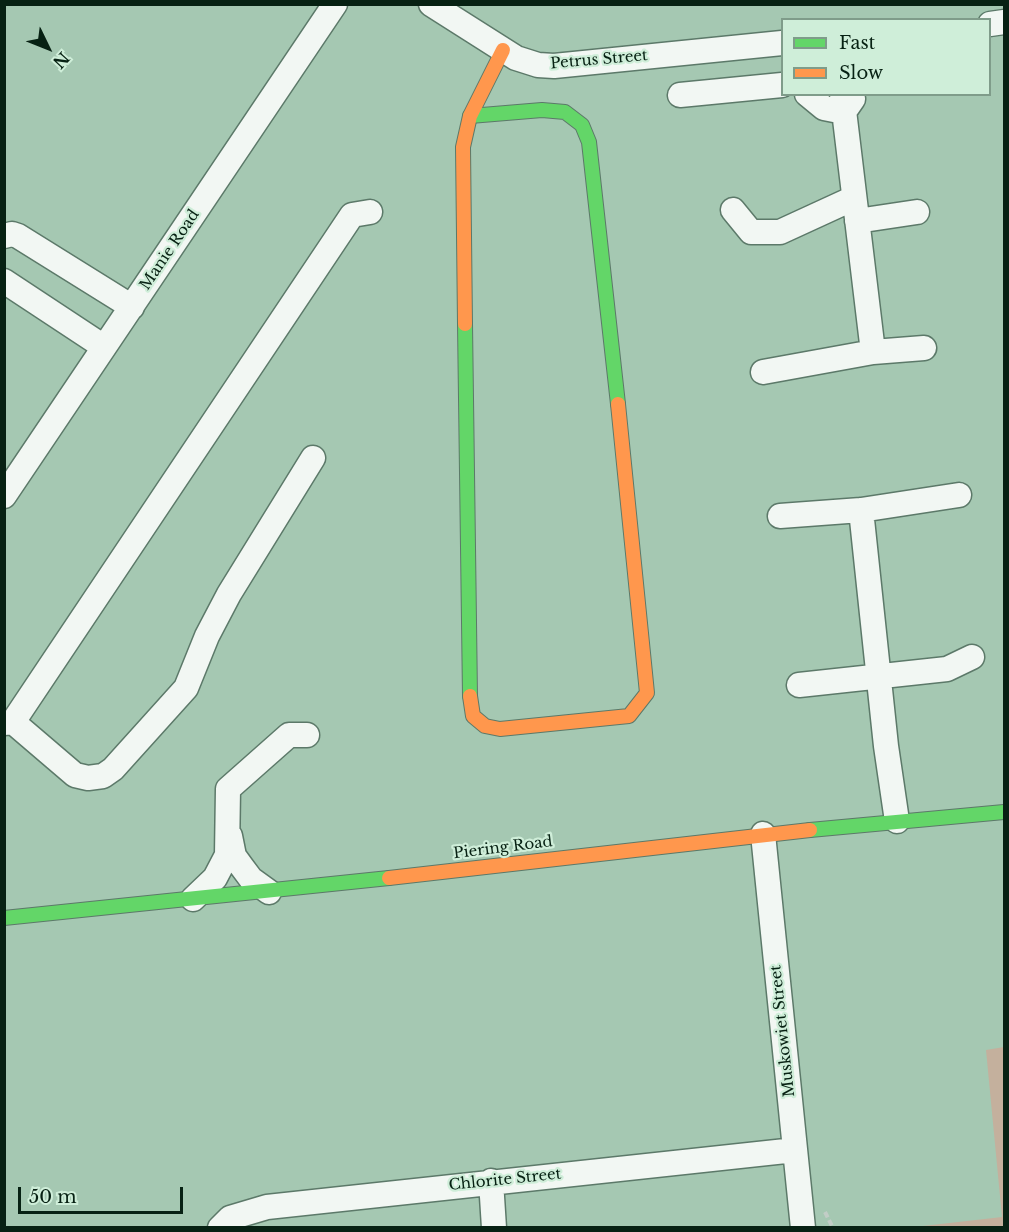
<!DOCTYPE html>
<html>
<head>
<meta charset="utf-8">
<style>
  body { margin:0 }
  #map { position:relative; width:1009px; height:1232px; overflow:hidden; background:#a5c8b2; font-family:"Libre Baskerville",serif }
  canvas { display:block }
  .frame { position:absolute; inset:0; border:6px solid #072113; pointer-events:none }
  .legend { position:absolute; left:781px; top:18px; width:210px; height:78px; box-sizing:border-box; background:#cfeed9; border:2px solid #7f9c8a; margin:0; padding:8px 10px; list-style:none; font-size:18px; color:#072113 }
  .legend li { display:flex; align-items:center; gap:12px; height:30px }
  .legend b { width:30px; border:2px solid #7f9c8a }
  .north { position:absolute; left:18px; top:18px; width:60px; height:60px; -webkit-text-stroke:4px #cfeed9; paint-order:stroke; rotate:133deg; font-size:16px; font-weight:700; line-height:24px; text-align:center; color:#072113 }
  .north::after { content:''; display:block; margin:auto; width:21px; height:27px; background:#072113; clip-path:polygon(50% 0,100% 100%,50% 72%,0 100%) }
  .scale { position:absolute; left:18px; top:1187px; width:165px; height:27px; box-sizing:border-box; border:3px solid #072113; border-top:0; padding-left:8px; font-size:18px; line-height:21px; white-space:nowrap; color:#072113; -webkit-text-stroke:4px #cfeed9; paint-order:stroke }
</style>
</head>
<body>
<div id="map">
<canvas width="1009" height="1232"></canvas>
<div class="frame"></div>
<ul class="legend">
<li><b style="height:8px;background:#63d668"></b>Fast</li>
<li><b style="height:8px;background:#ff974d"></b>Slow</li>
</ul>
<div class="north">N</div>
<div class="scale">50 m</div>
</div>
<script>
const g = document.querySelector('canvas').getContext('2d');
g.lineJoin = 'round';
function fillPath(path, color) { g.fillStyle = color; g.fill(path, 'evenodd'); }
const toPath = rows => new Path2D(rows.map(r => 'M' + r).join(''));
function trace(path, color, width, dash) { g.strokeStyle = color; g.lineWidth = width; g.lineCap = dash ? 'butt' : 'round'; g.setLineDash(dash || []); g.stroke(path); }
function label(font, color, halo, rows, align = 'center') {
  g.font = font + ' "Libre Baskerville",serif'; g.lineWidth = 4.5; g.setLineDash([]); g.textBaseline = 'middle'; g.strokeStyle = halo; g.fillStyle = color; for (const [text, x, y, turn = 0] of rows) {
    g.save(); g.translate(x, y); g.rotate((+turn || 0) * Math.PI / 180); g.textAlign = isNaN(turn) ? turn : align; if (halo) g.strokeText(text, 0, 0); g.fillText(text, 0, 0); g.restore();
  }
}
fillPath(toPath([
  [1004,1047,1004,1227,914,1227,1002,1217,986,1050]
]), '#c4b09d');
const street = toPath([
  [431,4,516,58,538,65,554,66,782,43],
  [990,24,1004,22],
  [807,94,824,108,844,112,853,99],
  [680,95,782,85],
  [733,210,751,232,780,232,854,198],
  [857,221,917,212],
  [4,236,12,234,18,236,132,307],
  [4,281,104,347],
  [873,352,924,348],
  [763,372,873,352,842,94],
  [4,496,335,4],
  [861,510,886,746,897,821],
  [780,516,861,510,959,495],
  [799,685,947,669,972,657],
  [13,722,75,775,88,778,103,776,113,769,186,688,207,636,229,594,313,458],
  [4,723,13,722,352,215,370,212],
  [763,834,803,1228],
  [230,836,234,856,242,867,251,879,269,892],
  [193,899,215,878,227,855,228,789,289,735,307,735],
  [491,1181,494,1228],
  [220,1228,230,1218,267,1207,795,1150]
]);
const fast = toPath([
  [470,116,542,110,565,112,582,125,589,142,618,404],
  [465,324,470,696],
  [810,830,1004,812],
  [4,918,389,878]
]);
const slow = toPath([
  [465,324,463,147,470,116,503,50],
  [470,696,473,716,485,726,500,729,629,716,647,693,618,404],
  [389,878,810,830]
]);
trace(street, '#5c7969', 27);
trace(fast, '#5c7969', 16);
trace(slow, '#5c7969', 16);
trace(toPath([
  [825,1212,833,1228]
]), '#c2cdc6', 4, [6, 3]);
trace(street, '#f2f7f3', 24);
trace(fast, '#63d668', 14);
trace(slow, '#ff974d', 14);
label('15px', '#072113', '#cfeed9', [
  ["Petrus Street",599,60,-5],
  ["Manie Road",170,250,-56],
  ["Piering Road",503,848,-7],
  ["Muskowiet Street",783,1031,-96],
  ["Chlorite Street",505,1180,-6]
]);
</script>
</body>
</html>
